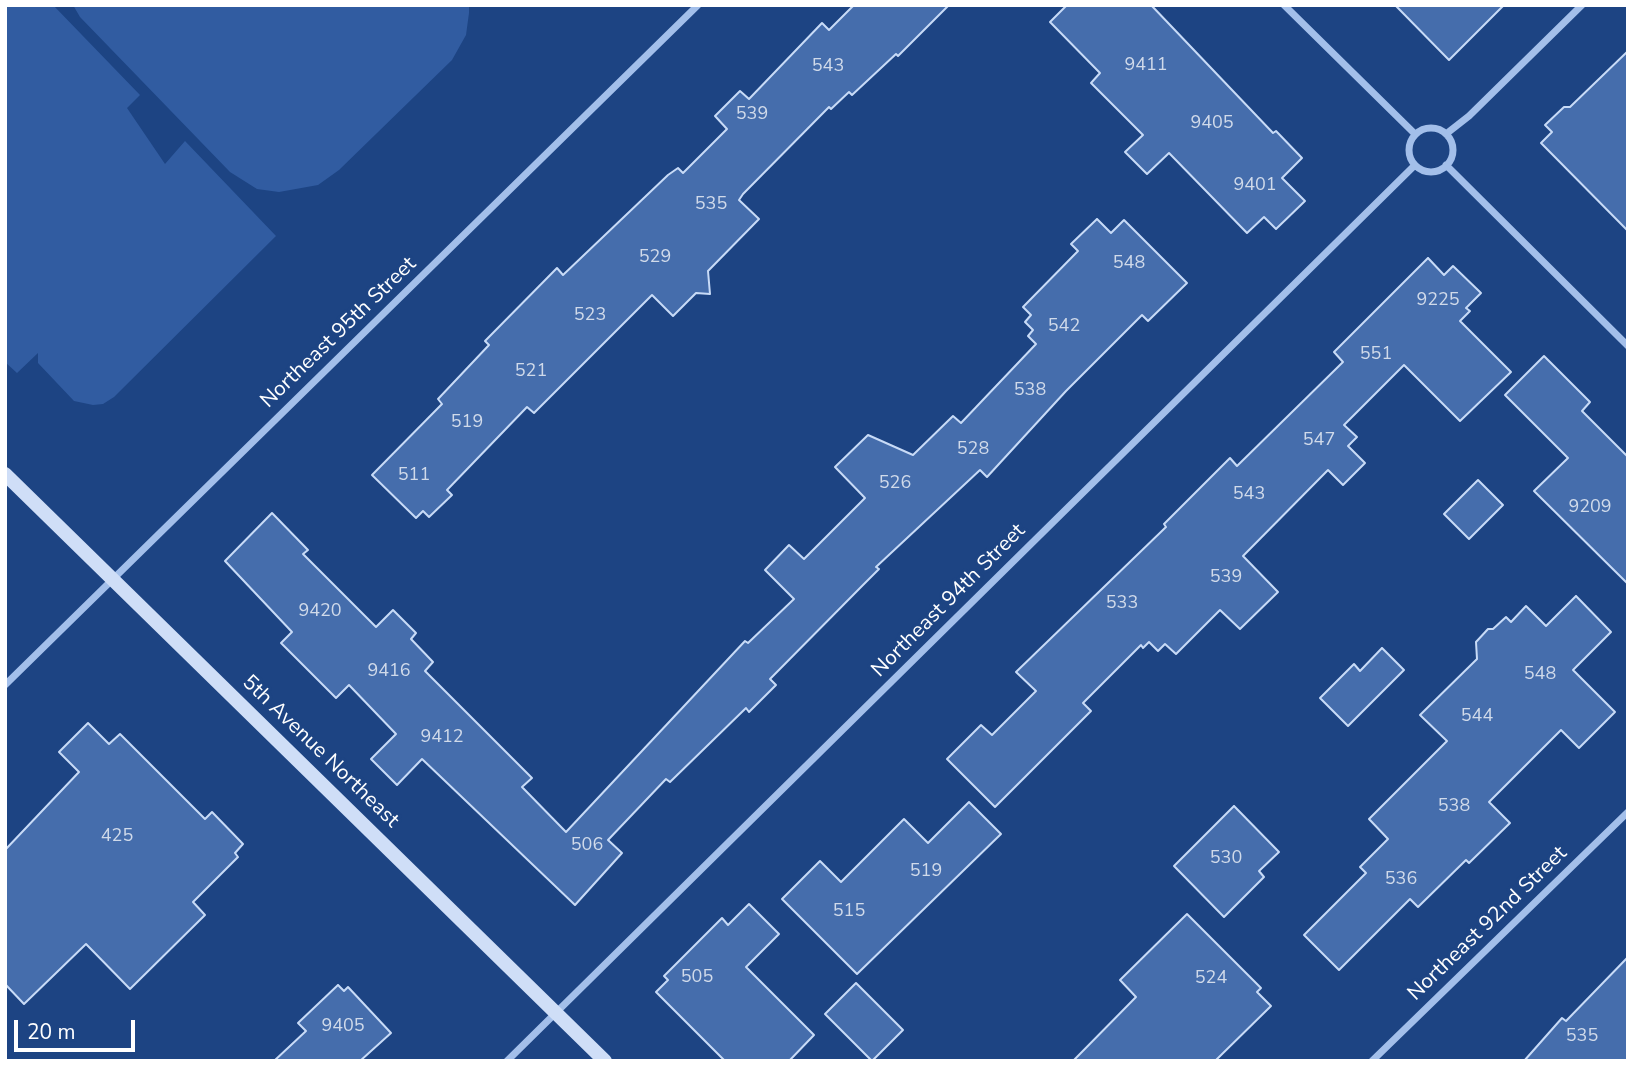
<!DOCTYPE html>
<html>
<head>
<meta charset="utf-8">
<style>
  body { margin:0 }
  #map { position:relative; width:1633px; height:1066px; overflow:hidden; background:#1d4483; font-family:"Nunito Sans",sans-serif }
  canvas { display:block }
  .frame { position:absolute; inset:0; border:7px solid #fff; pointer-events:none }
  .scale { position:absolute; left:14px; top:1020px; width:121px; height:32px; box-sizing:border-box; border:4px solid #fff; border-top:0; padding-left:9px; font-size:21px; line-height:24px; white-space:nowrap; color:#fff; -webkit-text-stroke:5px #1d4483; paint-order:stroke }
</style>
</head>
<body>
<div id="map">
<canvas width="1633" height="1066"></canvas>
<div class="frame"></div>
<div class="scale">20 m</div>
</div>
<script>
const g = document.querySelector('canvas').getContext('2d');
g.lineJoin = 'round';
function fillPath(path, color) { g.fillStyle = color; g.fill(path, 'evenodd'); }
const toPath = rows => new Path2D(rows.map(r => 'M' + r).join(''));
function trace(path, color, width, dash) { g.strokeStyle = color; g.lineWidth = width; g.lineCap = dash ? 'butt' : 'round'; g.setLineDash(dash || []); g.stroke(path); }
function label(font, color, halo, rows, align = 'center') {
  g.font = font + ' "Nunito Sans",sans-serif'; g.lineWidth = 6; g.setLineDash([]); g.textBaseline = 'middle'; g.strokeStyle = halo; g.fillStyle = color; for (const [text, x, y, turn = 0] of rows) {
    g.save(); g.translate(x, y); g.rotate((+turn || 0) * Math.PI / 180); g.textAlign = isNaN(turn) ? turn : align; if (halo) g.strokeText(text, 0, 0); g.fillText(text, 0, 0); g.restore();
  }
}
fillPath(toPath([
  [5,5,53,5,140,95,127,108,165,164,185,141,276,236,114,397,103,404,93,405,74,401,38,363,38,353,17,373,5,362],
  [73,5,469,5,469,13,466,35,452,60,339,170,318,185,279,192,257,189,230,172,80,17]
]), '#315ca1');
const building = toPath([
  [854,5,949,5,898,56,896,54,852,95,849,92,831,109,829,107,743,194,739,200,759,219,708,271,710,294,696,293,673,316,652,295,534,413,527,407,447,490,452,495,429,517,423,511,416,518,372,475,442,404,438,399,489,345,485,341,557,268,563,275,668,175,678,168,683,173,727,129,715,116,740,91,749,99,822,23,829,30,854,5],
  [1067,5,1151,5,1273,133,1276,131,1302,158,1282,178,1305,201,1276,229,1264,217,1247,233,1169,153,1147,174,1125,152,1143,135,1091,83,1100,73,1050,22,1067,5],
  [1395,5,1504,5,1449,60,1395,5],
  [1628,51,1628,231,1541,143,1552,132,1545,125,1564,107,1570,107,1628,51],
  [1097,219,1111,233,1124,220,1187,283,1148,321,1142,315,1066,391,987,477,980,470,876,567,879,569,863,585,770,679,776,685,749,712,746,708,670,782,666,779,608,840,622,853,575,905,422,759,397,785,371,759,396,734,349,685,336,698,281,643,292,632,225,561,272,513,308,550,303,554,376,627,393,610,416,633,411,639,433,662,425,671,532,778,522,787,566,832,745,641,748,643,794,599,765,570,789,545,804,559,865,498,835,467,868,435,913,455,953,416,961,423,1036,344,1028,336,1033,330,1025,322,1031,315,1023,307,1078,251,1071,244,1097,219],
  [1428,258,1444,275,1453,266,1481,293,1466,308,1470,311,1460,321,1511,372,1460,421,1404,365,1344,425,1357,437,1348,446,1365,463,1343,485,1328,470,1243,556,1278,592,1240,629,1220,610,1176,654,1165,644,1158,651,1149,642,1143,648,1141,645,1083,703,1091,711,995,807,947,759,981,725,992,735,1036,691,1016,672,1166,527,1164,524,1230,458,1237,466,1343,362,1334,352,1428,258],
  [1544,356,1590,402,1582,411,1628,457,1628,584,1534,491,1568,458,1505,395,1544,356],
  [1478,480,1503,505,1469,539,1444,514,1478,480],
  [1576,596,1611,632,1573,670,1615,712,1579,748,1561,730,1489,802,1510,823,1469,863,1466,860,1418,907,1410,899,1339,970,1304,935,1366,873,1360,867,1388,839,1369,819,1447,741,1420,715,1477,659,1476,642,1488,629,1493,629,1506,617,1511,622,1526,606,1546,626,1576,596],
  [1382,648,1404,670,1348,726,1320,698,1354,664,1360,671,1382,648],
  [88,723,109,744,120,734,205,819,212,812,243,844,235,853,238,857,193,902,205,915,130,989,86,944,24,1004,5,984,5,850,79,772,59,752,88,723],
  [969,802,1001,834,857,974,782,899,820,861,841,882,904,819,928,843,969,802],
  [1234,806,1279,852,1259,871,1264,877,1224,917,1174,866,1234,806],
  [749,904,779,934,746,967,814,1035,789,1061,725,1061,656,992,668,980,664,976,722,918,728,925,749,904],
  [1187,914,1261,988,1257,992,1271,1006,1215,1061,1073,1061,1136,997,1120,980,1187,914],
  [1628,957,1628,1061,1524,1061,1562,1018,1566,1021,1628,957],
  [856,983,903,1030,872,1061,825,1014,856,983],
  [338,985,344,991,348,987,391,1033,360,1061,274,1061,306,1031,298,1023,338,985]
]);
fillPath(building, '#456dac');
trace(building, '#c8dbf7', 2);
trace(toPath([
  [1284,5,1415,134],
  '1409 150a22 22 0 1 1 44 0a22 22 0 1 1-44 0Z',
  [1446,134,1469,116,1582,5],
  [1446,165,1628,346],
  [5,685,698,5],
  [507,1061,1415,165],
  [1372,1061,1628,812]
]), '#a3bfea', 7);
trace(toPath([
  [5,474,605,1061]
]), '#cfdef7', 14);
label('18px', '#d0daea', null, [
  ["9411",1146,66],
  ["543",828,67],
  ["539",752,115],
  ["9405",1212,124],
  ["9401",1255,186],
  ["535",711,205],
  ["529",655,258],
  ["548",1129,264],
  ["9225",1438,301],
  ["523",590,316],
  ["542",1064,327],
  ["551",1376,355],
  ["521",531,372],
  ["538",1030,391],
  ["519",467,423],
  ["547",1319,441],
  ["528",973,450],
  ["511",414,476],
  ["526",895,484],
  ["543",1249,495],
  ["9209",1590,508],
  ["539",1226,578],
  ["533",1122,604],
  ["9420",320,612],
  ["9416",389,672],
  ["548",1540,675],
  ["544",1477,717],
  ["9412",442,738],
  ["538",1454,807],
  ["425",117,837],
  ["506",587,846],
  ["530",1226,859],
  ["519",926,872],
  ["536",1401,880],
  ["515",849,912],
  ["505",697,978],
  ["524",1211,979],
  ["9405",343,1027],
  ["535",1582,1037]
]);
label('21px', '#fff', '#1d4483', [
  ["Northeast 95th Street",339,333,-44],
  ["Northeast 94th Street",949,601,-45],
  ["5th Avenue Northeast",320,752,44],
  ["Northeast 92nd Street",1488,924,-44]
]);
</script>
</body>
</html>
